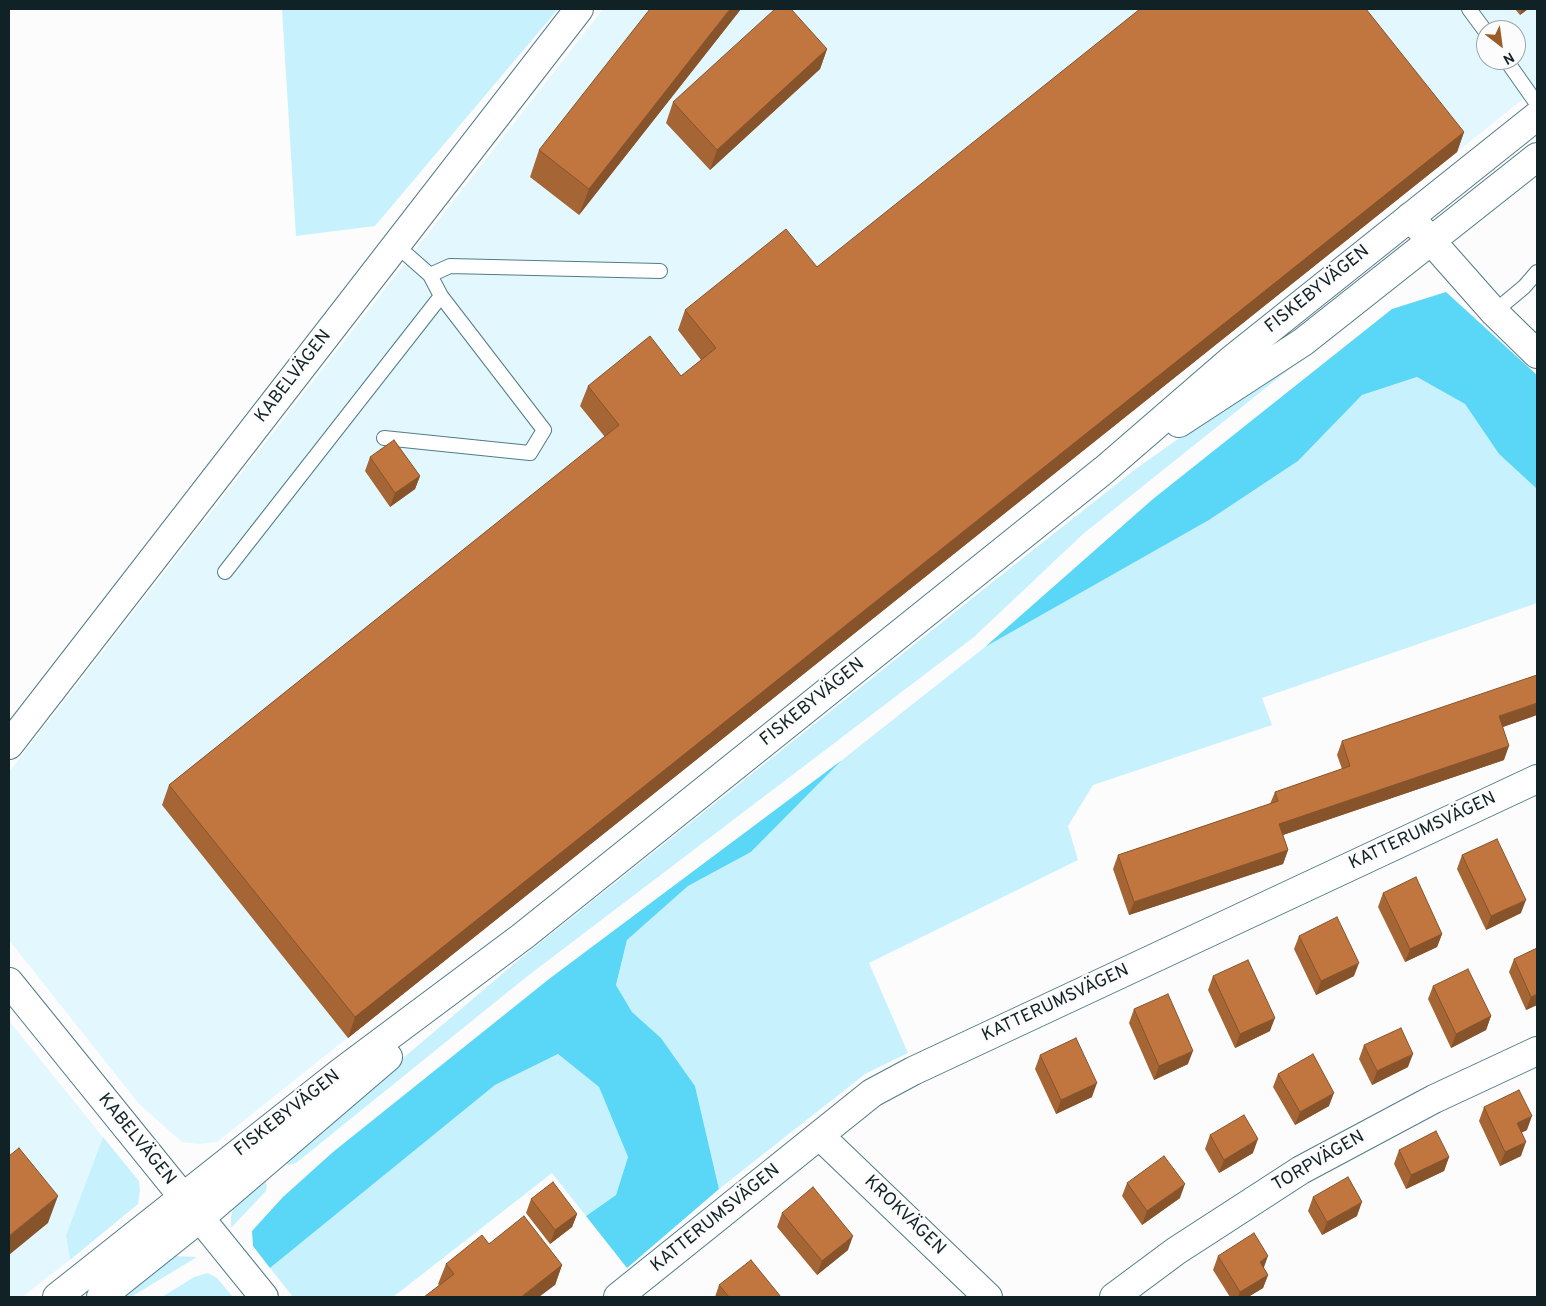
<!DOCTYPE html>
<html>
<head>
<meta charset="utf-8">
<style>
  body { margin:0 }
  #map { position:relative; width:1546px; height:1306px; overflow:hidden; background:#fcfcfc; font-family:Overpass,sans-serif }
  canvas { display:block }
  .frame { position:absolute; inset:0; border:10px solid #112227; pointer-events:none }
  .north { position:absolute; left:1476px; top:20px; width:50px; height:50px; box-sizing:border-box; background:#fcfcfc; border:1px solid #9ea5a7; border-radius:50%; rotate:150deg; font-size:14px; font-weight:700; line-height:20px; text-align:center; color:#112227 }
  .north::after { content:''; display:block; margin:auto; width:18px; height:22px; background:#9d5b27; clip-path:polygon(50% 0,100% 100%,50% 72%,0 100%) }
</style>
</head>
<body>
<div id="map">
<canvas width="1546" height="1306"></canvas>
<div class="frame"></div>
<div class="north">N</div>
</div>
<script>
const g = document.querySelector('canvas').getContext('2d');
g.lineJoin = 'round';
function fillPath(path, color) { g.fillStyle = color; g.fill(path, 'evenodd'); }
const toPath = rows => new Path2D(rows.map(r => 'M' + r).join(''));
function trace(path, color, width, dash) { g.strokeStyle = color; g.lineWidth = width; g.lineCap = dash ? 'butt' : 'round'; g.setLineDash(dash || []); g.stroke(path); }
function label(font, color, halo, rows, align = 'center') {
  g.font = font + ' Overpass,sans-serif'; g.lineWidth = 5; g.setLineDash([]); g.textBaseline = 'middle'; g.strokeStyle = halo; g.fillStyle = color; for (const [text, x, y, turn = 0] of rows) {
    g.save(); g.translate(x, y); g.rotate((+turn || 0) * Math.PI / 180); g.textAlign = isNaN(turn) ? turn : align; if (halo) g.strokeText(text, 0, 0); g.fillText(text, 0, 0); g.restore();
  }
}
fillPath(toPath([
  [603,9,1537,9,1537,88,217,1142,198,1144,182,1142,139,1104,9,940,9,772],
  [1486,30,1516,30,1516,60,1486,60],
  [9,1021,103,1137,66,1235,70,1260,22,1297,9,1297]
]), '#e3f8fe');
fillPath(toPath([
  [282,9,558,9,375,226,296,236],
  [1382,295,1083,534,974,637,525,978,296,1163,289,1165,282,1161,521,958,999,577,1137,468],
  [1417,377,1465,404,1499,454,1537,489,1537,603,1262,698,1272,725,1093,785,1068,826,1078,860,869,963,908,1053,865,1074,719,1189,695,1086,661,1038,632,1012,616,985,627,940,688,886,751,852,842,760,985,647,1209,520,1298,461,1362,395],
  [558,1054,599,1087,628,1157,616,1195,586,1216,552,1173,393,1297,293,1297,270,1268,495,1085],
  [103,1137,139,1181,140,1190,138,1204,70,1260,66,1235],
  [263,1178,267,1185,266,1191,231,1228,231,1217,234,1205],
  [175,1256,197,1257,131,1297,117,1297,167,1258],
  [208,1273,217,1278,233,1297,162,1297,194,1277]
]), '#c8f1fe');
fillPath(toPath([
  [1446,292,1537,375,1537,489,1499,454,1465,404,1417,377,1362,395,1298,461,1209,520,985,647,1153,499,1392,309],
  [842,760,751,852,688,886,627,940,616,985,632,1012,661,1038,695,1086,719,1189,627,1268,586,1216,616,1195,628,1157,599,1087,558,1054,495,1085,270,1268,253,1246,252,1231,283,1197,333,1152,549,979]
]), '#5ad6f6');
const service = toPath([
  [1469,9,1486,32],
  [1506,60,1537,104],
  [396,245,430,275,441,296],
  [430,275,450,266,660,271],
  [1494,312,1524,287,1537,272],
  [225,572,441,296,544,430,530,453,384,438]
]);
const minor = toPath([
  [1410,217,1494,312,1537,354],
  [9,745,579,9],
  [9,982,264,1297],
  [820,1136,988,1297],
  [618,1297,872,1093,913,1071,1537,779],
  [1114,1297,1176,1251,1301,1170,1434,1099,1537,1051]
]);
const tertiary = toPath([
  [1179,423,1303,342,1537,157],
  [57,1297,341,1072,523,936,1104,470,1230,361,1537,116],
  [101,1297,200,1218,388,1057]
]);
trace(service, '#527b87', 16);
trace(minor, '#527b87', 30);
trace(tertiary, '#527b87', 30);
trace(service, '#fff', 14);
trace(minor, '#fff', 28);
trace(tertiary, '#fff', 28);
fillPath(toPath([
  [741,9,579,215,530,177,539,150],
  [1515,9,1528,9,1520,15],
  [827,49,820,69,710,170,666,123,673,102],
  [1464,132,1457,152,348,1038,162,805,169,785,605,437,580,406,588,386,681,376,701,360,678,330,685,310,817,267],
  [370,457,420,476,415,489,390,507,365,471],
  [1537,715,1503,727,1504,760,1283,835,1288,850,1283,864,1129,915,1113,869,1118,855,1270,804,1275,792,1342,769,1337,755,1342,741],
  [1462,855,1521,913,1486,930,1457,869],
  [1383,893,1442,934,1437,947,1405,962,1378,907],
  [1299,936,1354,976,1316,995,1294,949],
  [1514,959,1537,1005,1526,1010,1509,972],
  [1213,976,1270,1031,1235,1048,1208,990],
  [1433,986,1491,1016,1486,1030,1451,1048,1428,999],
  [1134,1009,1188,1064,1154,1080,1129,1023],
  [1364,1045,1408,1067,1372,1085,1359,1059],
  [1040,1055,1092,1097,1056,1114,1035,1069],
  [1278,1074,1329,1106,1295,1125,1273,1087],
  [1484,1107,1527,1130,1521,1133,1521,1156,1500,1166,1479,1121],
  [1210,1135,1253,1153,1219,1173,1205,1149],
  [1399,1150,1449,1157,1444,1171,1406,1189,1394,1164],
  [1127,1183,1180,1198,1142,1225,1122,1196],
  [1313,1197,1357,1216,1322,1235,1308,1211],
  [531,1199,577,1214,572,1227,550,1244,526,1213],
  [782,1213,848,1250,817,1275,777,1227],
  [489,1244,562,1265,555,1285,439,1285,438,1284,446,1264],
  [1218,1256,1264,1268,1268,1275,1263,1288,1248,1297,1230,1297,1213,1270],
  [719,1285,781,1297,715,1297]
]), '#a56535');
fillPath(toPath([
  [730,9,741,9,579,215,589,189],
  [1522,9,1528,9,1520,15],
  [827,49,820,69,710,170,717,150],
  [1464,132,1457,152,348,1038,355,1017],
  [420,476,415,489,390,507,395,493],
  [1537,703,1537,715,1494,730,1499,716],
  [1509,746,1504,760,1274,838,1279,824],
  [1288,850,1283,864,1129,915,1134,902],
  [1526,900,1521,913,1486,930,1491,916],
  [1442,934,1437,947,1405,962,1410,949],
  [1359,963,1354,976,1316,995,1321,981],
  [1537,994,1537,1005,1526,1010,1531,997],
  [1491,1016,1486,1030,1451,1048,1456,1034],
  [1275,1018,1270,1031,1235,1048,1240,1034],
  [1193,1051,1188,1064,1154,1080,1159,1066],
  [1413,1054,1408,1067,1372,1085,1377,1071],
  [1097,1083,1092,1097,1056,1114,1061,1100],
  [1334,1093,1329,1106,1295,1125,1300,1112],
  [1532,1116,1527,1130,1512,1137,1517,1123],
  [1258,1139,1253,1153,1219,1173,1224,1160],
  [1526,1142,1521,1156,1500,1166,1505,1152],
  [1449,1157,1444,1171,1406,1189,1411,1175],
  [1185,1184,1180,1198,1142,1225,1147,1211],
  [58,1196,48,1223,9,1255,9,1236],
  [1362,1202,1357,1216,1322,1235,1327,1222],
  [577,1214,572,1227,550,1244,555,1230],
  [853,1236,848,1250,817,1275,822,1261],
  [1268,1256,1263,1270,1260,1262],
  [562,1265,555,1285,539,1297,521,1297],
  [1268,1275,1263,1288,1248,1297,1238,1297,1240,1292]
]), '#86532b');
const building = toPath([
  [650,9,730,9,589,189,539,150,650,9],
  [775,9,791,9,827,49,717,150,673,102,775,9],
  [1140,9,1366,9,1464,132,355,1017,169,785,619,425,588,386,650,336,681,376,716,348,685,310,786,229,817,267,1140,9],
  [394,440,420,476,395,493,370,457,394,440],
  [1537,675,1537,703,1499,716,1509,746,1279,824,1288,850,1134,902,1118,855,1278,801,1275,792,1350,766,1342,741,1537,675],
  [1497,839,1526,900,1491,916,1462,855,1497,839],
  [1416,877,1442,934,1410,949,1383,893,1416,877],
  [1337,917,1359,963,1321,981,1299,936,1337,917],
  [1537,948,1537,994,1531,997,1514,959,1537,948],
  [1248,960,1275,1018,1240,1034,1213,976,1248,960],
  [1468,969,1491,1016,1456,1034,1433,986,1468,969],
  [1168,994,1193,1051,1159,1066,1134,1009,1168,994],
  [1401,1028,1413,1054,1377,1071,1364,1045,1401,1028],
  [1076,1038,1097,1083,1061,1100,1040,1055,1076,1038],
  [1313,1054,1334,1093,1300,1112,1278,1074,1313,1054],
  [1519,1090,1532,1116,1517,1123,1526,1142,1505,1152,1484,1107,1519,1090],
  [1244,1115,1258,1139,1224,1160,1210,1135,1244,1115],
  [1436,1131,1449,1157,1411,1175,1399,1150,1436,1131],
  [19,1148,58,1196,9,1236,9,1156,19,1148],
  [1164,1156,1185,1184,1147,1211,1127,1183,1164,1156],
  [1348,1177,1362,1202,1327,1222,1313,1197,1348,1177],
  [553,1182,577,1214,555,1230,531,1199,553,1182],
  [813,1187,853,1236,822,1261,782,1213,813,1187],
  [524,1216,562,1265,521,1297,522,1297,424,1297,454,1274,446,1264,482,1235,489,1244,524,1216],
  [1254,1233,1268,1256,1260,1262,1268,1275,1240,1292,1218,1256,1254,1233],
  [751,1260,781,1297,729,1297,719,1285,751,1260]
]);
fillPath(building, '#c0763e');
trace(building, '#86532b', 1);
label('18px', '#112227', '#fcfcfc', [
  ["FISKEBYVÄGEN",1318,290,-39],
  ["KABELVÄGEN",294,377,-52],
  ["FISKEBYVÄGEN",813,703,-39],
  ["KATTERUMSVÄGEN",1423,832,-25],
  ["KATTERUMSVÄGEN",1056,1004,-25],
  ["FISKEBYVÄGEN",288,1114,-38],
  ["KABELVÄGEN",136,1140,51],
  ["TORPVÄGEN",1319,1162,-30],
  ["KROKVÄGEN",904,1216,44],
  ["KATTERUMSVÄGEN",716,1219,-39]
]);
</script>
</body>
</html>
